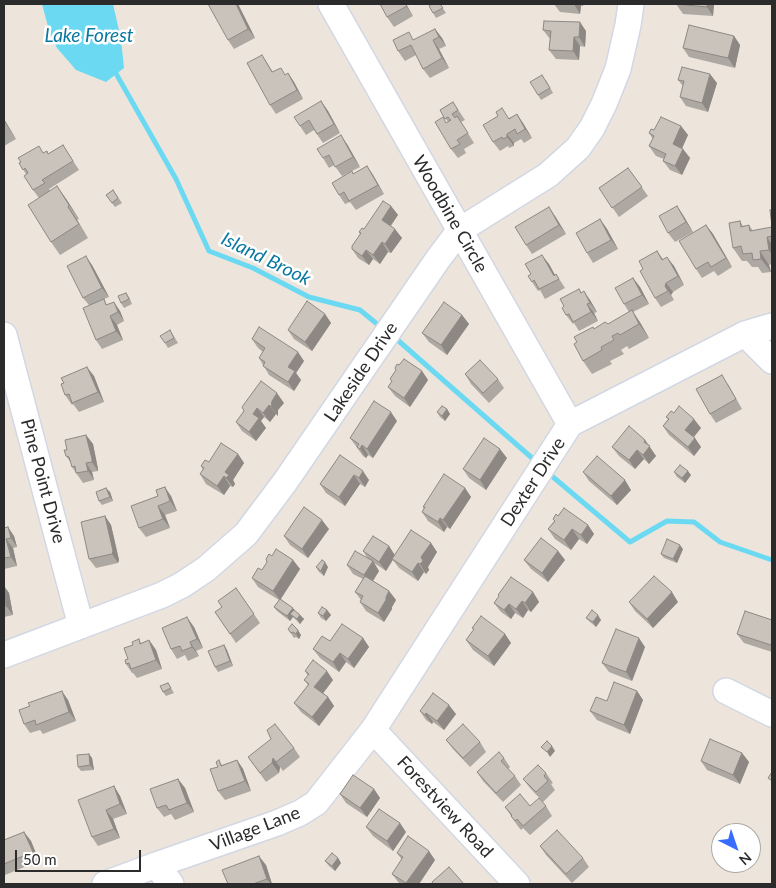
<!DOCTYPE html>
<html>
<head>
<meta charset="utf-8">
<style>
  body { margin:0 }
  #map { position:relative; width:776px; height:888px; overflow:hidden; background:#ede5dc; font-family:Lato,sans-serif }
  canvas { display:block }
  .frame { position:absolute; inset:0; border:5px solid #2b2b2b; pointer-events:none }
  .north { position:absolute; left:711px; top:823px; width:50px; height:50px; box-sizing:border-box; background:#fff; border:1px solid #aaa; border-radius:50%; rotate:139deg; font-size:14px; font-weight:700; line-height:20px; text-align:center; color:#2b2b2b }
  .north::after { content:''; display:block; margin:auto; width:18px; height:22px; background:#386cff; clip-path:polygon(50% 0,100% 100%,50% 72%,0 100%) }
  .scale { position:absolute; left:15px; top:850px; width:126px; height:22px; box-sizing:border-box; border:2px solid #2b2b2b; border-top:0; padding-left:6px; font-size:15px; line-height:18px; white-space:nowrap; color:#2b2b2b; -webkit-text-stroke:4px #fff; paint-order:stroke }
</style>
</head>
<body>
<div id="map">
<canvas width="776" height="888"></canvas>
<div class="frame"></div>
<div class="north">N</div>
<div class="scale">50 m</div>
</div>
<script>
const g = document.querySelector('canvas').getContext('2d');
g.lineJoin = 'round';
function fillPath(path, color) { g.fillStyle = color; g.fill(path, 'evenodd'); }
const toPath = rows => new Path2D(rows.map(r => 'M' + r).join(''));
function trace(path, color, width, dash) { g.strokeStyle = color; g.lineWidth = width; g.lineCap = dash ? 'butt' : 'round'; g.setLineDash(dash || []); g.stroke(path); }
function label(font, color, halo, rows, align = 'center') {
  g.font = font + ' Lato,sans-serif'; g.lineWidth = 5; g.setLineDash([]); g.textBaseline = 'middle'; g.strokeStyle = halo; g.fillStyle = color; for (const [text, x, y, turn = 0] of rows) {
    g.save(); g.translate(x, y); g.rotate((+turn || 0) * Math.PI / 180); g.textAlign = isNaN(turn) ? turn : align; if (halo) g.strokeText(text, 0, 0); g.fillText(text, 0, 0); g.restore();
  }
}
fillPath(toPath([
  [42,4,113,4,121,39,124,68,106,82,76,70,57,48,50,34]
]), '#6cd9f2');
trace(toPath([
  [114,70,176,179,209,251,253,268,309,297,360,310,382,328],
  [393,336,532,458],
  [553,477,630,542,667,521,694,522,720,542,772,560]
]), '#6cd9f2', 5);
const minor = toPath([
  [331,4,570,424],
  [745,334,772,361],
  [4,335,81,626],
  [4,655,162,595,182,585,206,569,246,534,285,482,438,259,460,230,548,175,578,148,592,128,604,104,618,69,628,25,631,4],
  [726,691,772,714],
  [373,730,517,884],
  [156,865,171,884],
  [105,884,156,865,277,823,300,813,316,803,373,730,570,424,745,334,772,326]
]);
trace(minor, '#d2d7e4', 28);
trace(minor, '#fff', 25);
fillPath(toPath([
  [238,4,255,38,234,49,228,40],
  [406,4,413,16,394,27,387,17],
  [440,4,446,13,436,18,433,13],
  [554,4,584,4,583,6,581,6,580,14,560,12],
  [676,4,714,4,713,16,683,14],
  [435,29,442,38,446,46,439,49,449,68,430,78,423,69,416,55,405,61,398,51],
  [543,30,586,31,585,47,580,46,579,60,556,59,549,50,550,39],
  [734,36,740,45,735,68,689,57,683,48],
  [262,55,273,72,286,75,288,73,294,82,303,99,276,114,270,105],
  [546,80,553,93,541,100,538,95],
  [678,80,717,83,708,112,686,106,680,97,683,86],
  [321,101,328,111,340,133,323,143,314,130,306,135,300,126],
  [453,102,465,120,461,122,474,143,464,149,466,153,458,158,451,149,447,123,448,122,440,110],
  [517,114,532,138,524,143,521,139,514,143,514,146,509,148,508,146,500,151,493,142,498,116,509,118],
  [4,119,16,139,4,146],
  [681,126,688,135,682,148,690,158,682,175,670,170,663,161,664,159,656,156,649,146,653,139,649,133,654,130],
  [347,144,360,167,342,176,334,165,329,168,323,158],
  [63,145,79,170,49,189,50,191,57,186,79,219,77,220,88,238,60,255,51,242,39,198,33,190,26,174,19,163,44,153,48,154],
  [367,166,373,175,384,194,356,210,350,202,345,204,339,195,354,174],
  [628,168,648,196,619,217,599,188],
  [113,190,122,203,115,207,106,195],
  [391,206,398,215,391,226,402,238,391,253,388,252,380,264,373,259,369,265,358,258,352,249,360,234,359,232,364,229],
  [677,206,683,215,693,232,675,242,668,233],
  [555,216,566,234,532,254,526,245],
  [600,219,607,229,618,249,593,263,587,253],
  [740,221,743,226,749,225,753,231,772,227,772,264,769,265,771,272,762,273,758,267,752,267,747,261,742,261,733,248],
  [706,225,713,234,732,267,718,276,714,271,702,278,696,269],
  [657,251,663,259,674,266,684,285,673,292,671,295,674,300,661,307,655,298,643,269],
  [549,264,555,275,556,274,565,288,545,299,540,290,538,291,532,282],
  [92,265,109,297,104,299,107,305,120,311,124,321,117,325,123,340,102,349,96,340,89,305,83,298],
  [633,278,640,287,649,304,633,312,641,324,649,338,629,349,627,346,621,350,624,354,610,361,612,364,592,374,583,361,577,342,629,312,624,304],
  [579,289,581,292,590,300,597,312,594,313,598,321,579,331,574,323,573,324,566,315,564,306],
  [126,293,129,297,132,304,124,308,121,303],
  [325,314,331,323,312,351,294,339,288,330],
  [462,315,469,324,447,355,429,342,422,333],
  [170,330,178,343,168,348,165,343],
  [252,339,304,361,296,373,301,380,294,391,269,375,259,358,263,352,258,348],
  [399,365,422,371,428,380,410,407,395,396,388,387,392,382,390,379],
  [465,374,498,379,504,388,489,403,471,384],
  [94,376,104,402,79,412,73,404,72,405,65,395],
  [728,384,742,409,716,423,710,414],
  [284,403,278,410,278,416,276,414,270,422,264,417,261,421,266,428,256,441,242,431,236,422,244,411],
  [447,409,450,414,445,421,440,417,437,412],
  [674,413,701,428,694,437,701,447,694,456,669,435,663,426,668,419,666,417],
  [397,421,373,458,368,455,366,458,363,456,350,438],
  [86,435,93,444,98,469,98,471,92,472,94,480,83,483,72,467,71,463,66,456,67,450],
  [645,440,656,456,649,464,644,459,635,469,619,456,612,447],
  [238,454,244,463,233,480,235,484,233,487,230,486,224,495,206,484,200,474,203,470,201,466,209,462],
  [340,455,369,480,365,487,360,484,345,506,326,493,320,484],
  [507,458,486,490,469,478,463,469],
  [583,472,631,490,617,505,589,481],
  [674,472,691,475,685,483,677,477],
  [465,488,471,497,450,529,447,527,444,532,428,521,422,512,424,508,423,507],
  [110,492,113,501,102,505,99,501],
  [158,496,171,496,177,511,165,515,170,528,146,537,139,528],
  [105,516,111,525,119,560,118,563,96,568,89,559],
  [553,519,588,525,594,534,587,544,579,539,571,550,555,539,548,529,554,521],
  [4,528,14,536,17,547,13,548,17,566,4,569],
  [329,529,308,558,290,545,284,536],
  [431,543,437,552,428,567,429,570,426,574,424,572,418,581,399,568,393,560,386,571,374,563,379,571,373,581,389,591,396,600,392,607,392,609,384,622,366,611,360,602,361,600,355,592,363,579,353,574,347,565,368,559,363,551,389,546,395,555],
  [683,549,677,563,664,558,661,554],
  [558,551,565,560,548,582,531,569,524,560],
  [272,556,293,560,300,569,281,599,300,615,304,619,300,624,293,617,290,621,277,611,274,607,279,600,258,587,252,578,262,570],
  [316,567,328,567,324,576,319,572],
  [4,586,9,593,13,615,4,617],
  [236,588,260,623,236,643,215,612,222,607],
  [533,592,539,602,531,612,528,610,523,618,515,613,511,619,501,612,494,603,499,597,498,595],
  [629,602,678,602,653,628,635,611],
  [327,610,331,615,326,621,321,618,318,613],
  [586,618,601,620,596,627,590,622],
  [772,620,772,652,744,643,737,634],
  [194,627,203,648,196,651,199,656,188,661,185,655,177,659,171,649],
  [472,628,505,634,511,643,494,666,473,650,466,640,474,630],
  [288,629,301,635,299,639,296,637,294,638],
  [363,638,369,647,354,668,346,662,339,672,320,658,313,649,330,641],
  [139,639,141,643,149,640,156,650,162,669,137,678,133,673,132,673,126,664,133,645],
  [224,645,227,650,233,666,218,672,215,667],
  [645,647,632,681,609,672,602,663],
  [305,671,333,680,323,693,328,697,334,706,319,726,301,712,294,703,308,685,304,680,308,676],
  [168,683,174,693,166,696,163,692],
  [637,691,643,700,630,734,597,720,590,711,607,701],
  [68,700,76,721,43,734,40,730,30,733,24,724],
  [420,711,456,714,444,730,433,722,432,724,426,720],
  [446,740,480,742,486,752,470,767,453,749],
  [294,748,300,757,283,771,280,767,279,773,266,782,248,757],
  [742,753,749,762,740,784,707,770,701,761],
  [89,754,92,758,94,770,81,771,78,767],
  [504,758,510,767,508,769,515,776,521,785,503,802,483,781,477,772],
  [219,760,222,765,237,760,243,769,251,791,225,800,218,791,218,767],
  [546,773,553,783,551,784,555,790,543,802,530,788,523,779],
  [178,779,185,788,194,812,175,820,171,814,164,817,157,808],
  [114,786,120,796,127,814,113,819,120,838,98,846,92,837],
  [374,789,380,798,367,817,346,803,340,794],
  [530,806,546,806,552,816,530,835,523,828,521,830,517,825,505,807],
  [366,827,406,832,393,851,373,836],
  [24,832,31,841,39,861,5,875,4,872,4,840],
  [540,846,583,858,589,867,572,883,546,855],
  [397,853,435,860,419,884,401,884,399,883,392,874,402,860],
  [338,858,341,863,335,871,329,866,325,861],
  [266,865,272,884,228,884]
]), '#ada8a1');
fillPath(toPath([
  [236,4,238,4,255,38,248,29],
  [405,4,406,4,413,16],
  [574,4,579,4,581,6,580,14],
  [707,4,714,4,713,16,707,7],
  [580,22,586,31,585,47,579,37],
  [435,29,442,38,446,46,439,37],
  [734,36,740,45,735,68,728,58],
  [574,37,580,46,579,60,573,51],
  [433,40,439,49,449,68,442,58],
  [288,73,294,82,303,99,297,90],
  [710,74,717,83,708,112,702,103],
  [321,101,328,111,340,133,334,124],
  [517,114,523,123,532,138,525,129],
  [4,119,16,139,4,121],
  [681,126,688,135,680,153,673,144],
  [507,134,514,143,514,146,507,137],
  [341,135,347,144,360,167,353,157],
  [683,149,690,158,682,175,675,166],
  [367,166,373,175,384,194,378,185],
  [57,186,67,200,79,219,69,205],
  [391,206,398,215,388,229,382,220],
  [677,206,683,215,693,232,686,222],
  [68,207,77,220,88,238,79,224],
  [549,207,555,216,566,234,559,225],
  [600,219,607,229,618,249,611,240],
  [706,225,713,234,732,267,726,258],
  [395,229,402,238,391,253,385,244],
  [767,237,772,245,772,255,769,250],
  [382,242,388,252,380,264,373,255],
  [366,250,373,259,369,265,362,256],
  [760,251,769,265,771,272,761,259],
  [542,255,549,264,557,279,554,276],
  [86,256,92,265,109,297,102,288],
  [667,257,674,266,684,285,678,276],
  [633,278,640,287,649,304,642,295],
  [666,283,673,292,671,295,674,300,665,286],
  [584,291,590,300,597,312,590,303],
  [114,302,120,311,124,321,118,312],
  [587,304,594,313,598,321,591,312],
  [632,310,641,324,649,338,639,324],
  [325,314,331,323,312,351,305,342],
  [462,315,469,324,447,355,441,345],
  [110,316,117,325,123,340,116,331],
  [298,352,304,361,296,373,301,380,294,391,288,382,288,367],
  [87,367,94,376,104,402,98,392],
  [422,371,428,380,410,407,404,398],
  [277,393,284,403,278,410,278,416,271,407,272,401],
  [269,405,276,414,270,422,263,413],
  [257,408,264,417,261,421,266,428,256,441,249,432,253,414],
  [447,409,450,414,445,421,442,416],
  [391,412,397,421,373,458,367,449],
  [694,419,701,428,692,439,685,430],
  [86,435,93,444,98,469,98,471,92,462],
  [695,438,701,447,694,456,688,447],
  [645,440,656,456,649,464,643,455,644,442],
  [362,445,368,455,366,458,360,449],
  [500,449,507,458,486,490,480,480],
  [637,450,644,459,635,469,629,460],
  [238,454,244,463,233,480,235,484,233,487,226,478,225,472],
  [86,463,92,472,94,480,88,471],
  [363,471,369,480,365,487,359,478],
  [688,471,691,475,685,483,682,478],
  [354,475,360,484,345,506,339,497],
  [224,476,230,486,224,495,217,486],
  [625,480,631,490,617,505,611,496],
  [165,487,171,496,177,511,170,501],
  [106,488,110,492,113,501,110,497],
  [465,488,471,497,450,529,443,520],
  [158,506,165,515,170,528,163,519],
  [105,516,111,525,119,560,118,563,112,554],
  [440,518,447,527,444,532,438,522],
  [322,520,329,529,308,558,302,549],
  [588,525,594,534,587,544,581,535],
  [8,527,14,536,17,547,11,538],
  [572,529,579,539,571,550,564,540],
  [6,539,13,548,17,566,11,557],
  [431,543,437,552,428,567,429,570,426,574,420,564,421,557],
  [680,545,683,549,677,563,673,559],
  [389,546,395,556,386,571,379,562],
  [558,551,565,560,548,582,542,573],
  [293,560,300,569,280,600,273,591],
  [373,561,379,571,371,584,364,575],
  [325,562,328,567,324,576,321,571],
  [418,563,424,572,418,581,412,572],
  [4,586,9,593,13,615,6,606,4,592],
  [389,591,396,600,392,607,392,609,384,622,378,613],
  [533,592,539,602,531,612,525,603],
  [672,592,678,602,653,628,647,619],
  [522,601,528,610,523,618,516,609],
  [509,604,515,613,511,619,504,610],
  [293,608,296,613,290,614,293,617,290,621,287,616],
  [327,610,331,615,326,621,323,616],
  [300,615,304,619,300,624,297,619],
  [598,615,601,620,596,627,593,622],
  [187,617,194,627,203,648,197,639],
  [298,630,301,635,299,639,296,634],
  [505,634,511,643,494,666,488,656],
  [363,638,369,647,354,668,348,659],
  [639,638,645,647,632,681,626,672],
  [149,640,156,650,162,669,156,660],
  [190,642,196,651,199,656,192,647],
  [224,645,227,650,233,666,230,661],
  [340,653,346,662,339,672,333,662],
  [327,671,333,680,321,696,314,687],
  [62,691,68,700,76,721,69,712],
  [637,691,643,700,630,734,624,725],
  [328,697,334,706,319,726,312,717],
  [449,705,456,714,444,730,437,721],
  [426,713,433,722,432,724,425,715],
  [552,746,555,751,550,757,547,752],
  [742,753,749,762,740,784,733,775],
  [89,754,92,758,94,770,90,765],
  [273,758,280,767,279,773,272,763],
  [237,760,243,769,251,791,245,781],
  [178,779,185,788,194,812,187,803],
  [114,786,120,796,127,814,120,804],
  [374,789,380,798,367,817,360,808],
  [106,810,113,819,120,838,114,829],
  [400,823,406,832,393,851,387,841],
  [24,832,31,841,39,861,33,852],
  [429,851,435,860,419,884,407,884,406,883],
  [259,856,266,865,272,884,271,884,267,879],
  [338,858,341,863,335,871,332,866]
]), '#8d8883');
const building = toPath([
  [208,4,236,4,248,29,228,40,208,4],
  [380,4,405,4,407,6,387,17,380,4],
  [432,4,440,4,443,8,433,13,429,6,432,4],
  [676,4,707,4,707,7,676,4],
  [544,21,580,22,579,37,574,37,573,51,549,50,551,31,543,30,544,21],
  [689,25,734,36,728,58,683,48,689,25],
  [435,29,439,37,433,40,442,58,423,69,411,45,398,51,393,40,409,32,413,40,435,29],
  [262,55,272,72,281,68,285,75,288,73,297,90,270,105,247,63,262,55],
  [682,67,710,74,702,103,680,97,684,81,678,80,682,67],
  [542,75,550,88,538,95,530,82,542,75],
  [321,101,334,124,317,134,309,120,300,126,294,117,321,101],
  [453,102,458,110,452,114,455,118,457,116,468,133,457,140,460,144,451,149,435,122,443,117,446,123,451,120,448,117,445,119,440,110,453,102],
  [502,108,509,119,517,114,525,129,517,134,515,129,507,134,507,137,503,139,502,137,493,142,483,125,498,116,496,112,502,108],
  [661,117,681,126,673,144,683,149,675,166,663,161,666,154,649,146,654,136,649,133,651,129,654,130,661,117],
  [341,135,353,157,335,167,329,155,323,158,317,149,341,135],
  [63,145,73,161,42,180,45,183,33,190,24,176,28,173,25,168,23,170,19,163,21,162,18,158,39,146,43,153,47,151,48,154,63,145],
  [367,166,378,185,349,201,344,192,339,195,332,183,352,171,353,174,367,166],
  [628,168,642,187,612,208,599,188,628,168],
  [57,186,69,205,68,207,79,224,51,242,28,205,57,186],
  [113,190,118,198,112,203,106,195,113,190],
  [383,201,391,206,382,220,395,229,385,244,382,242,373,255,366,250,362,256,352,249,352,246,361,233,359,232,362,228,364,229,383,201],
  [677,206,686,222,668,233,659,216,677,206],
  [549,207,559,225,526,245,515,227,549,207],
  [770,210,772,210,772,226,770,210],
  [600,219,611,240,587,253,576,233,600,219],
  [740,221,741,227,749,225,750,231,772,227,772,236,767,237,769,250,760,251,761,259,753,260,752,253,743,254,741,246,733,248,729,223,740,221],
  [706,225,726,258,711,267,708,262,696,269,679,241,706,225],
  [657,251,662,260,667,257,678,276,666,283,665,286,668,291,655,298,640,271,643,269,639,261,657,251],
  [542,255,554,276,556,274,559,279,539,289,534,280,532,282,528,276,531,274,525,264,542,255],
  [86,256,102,288,83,298,67,266,86,256],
  [633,278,642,295,624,304,615,288,633,278],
  [579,289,581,293,584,291,590,303,587,304,591,312,573,322,569,314,566,315,562,308,564,306,560,299,579,289],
  [126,293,129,299,121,303,118,296,126,293],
  [104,299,106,305,114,302,118,312,110,316,116,331,96,340,83,308,104,299],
  [307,301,325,314,305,342,288,330,307,301],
  [444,302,462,315,441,345,422,333,444,302],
  [632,310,639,324,620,335,618,333,612,336,614,340,601,347,602,350,583,361,574,344,577,342,574,337,593,327,594,329,605,322,608,324,632,310],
  [259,327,298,352,288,367,295,371,288,382,263,366,265,362,259,358,265,348,252,339,259,327],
  [170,330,174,338,165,343,160,336,170,330],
  [404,359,422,371,404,398,388,387,392,381,390,379,396,370,395,368,397,364,399,365,404,359],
  [480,360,498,379,483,393,465,374,480,360],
  [87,367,98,392,72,403,69,394,65,395,61,384,64,383,61,378,87,367],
  [722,375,736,399,710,414,696,389,722,375],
  [261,381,277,393,272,401,271,407,269,405,263,413,257,408,253,414,259,418,249,432,236,422,244,411,242,407,261,381],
  [374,401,391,412,367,449,362,445,360,449,357,447,359,444,350,438,374,401],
  [442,406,447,409,442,416,437,412,442,406],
  [679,406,694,419,685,430,695,438,688,447,663,426,669,419,666,417,671,411,674,413,679,406],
  [629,426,645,440,644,442,650,446,643,455,637,450,629,460,612,447,629,426],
  [86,435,92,459,92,462,86,463,88,471,76,473,75,466,72,467,69,457,66,456,64,450,67,450,65,440,86,435],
  [484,438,500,449,480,480,463,469,484,438],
  [221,443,238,454,225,472,229,475,226,478,224,476,217,486,200,474,204,468,201,466,205,460,209,462,221,443],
  [340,455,363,471,359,478,354,475,339,497,320,484,340,455],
  [597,456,625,480,611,496,583,472,597,456],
  [680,465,688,471,682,478,674,472,680,465],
  [444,474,465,488,443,520,440,518,438,522,422,512,425,507,423,507,444,474],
  [165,487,170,501,158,506,163,519,139,528,131,506,158,496,156,490,165,487],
  [106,488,110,497,99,501,96,492,106,488],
  [304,507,322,520,302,549,284,536,304,507],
  [564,508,588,525,581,535,572,529,564,540,548,529,555,521,553,519,556,514,558,516,564,508],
  [105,516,113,551,112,554,89,559,81,522,105,516],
  [8,527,11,538,6,539,11,557,4,558,4,528,8,527],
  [411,530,431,543,421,557,423,561,420,564,418,563,412,572,392,559,411,530],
  [373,536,389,546,379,562,363,551,373,536],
  [541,538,558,551,542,573,524,560,541,538],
  [667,539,680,545,673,559,661,554,667,539],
  [276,549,293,560,273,591,252,578,258,568,262,570,267,562,266,559,269,554,272,556,276,549],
  [355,551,373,561,364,575,347,565,355,551],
  [322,560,325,562,321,571,316,567,322,560],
  [365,576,389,591,386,597,386,600,378,613,360,602,363,596,355,592,365,576],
  [654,576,672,592,647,619,629,602,654,576],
  [511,577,533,592,525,603,522,601,516,609,509,604,504,610,494,603,499,596,498,595,511,577],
  [236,588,254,614,230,634,215,612,222,607,218,601,236,588],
  [4,592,6,606,4,607,4,592],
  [280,599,293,608,287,616,274,607,280,599],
  [322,607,327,610,323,616,318,613,322,607],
  [294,610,300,615,297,619,290,614,294,610],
  [592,610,598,615,593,622,586,618,592,610],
  [745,611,772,620,772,641,771,645,737,634,745,611],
  [481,616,505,634,488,656,466,640,474,629,472,628,481,616],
  [187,617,197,639,190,642,192,647,182,651,180,646,171,649,162,628,187,617],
  [292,624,298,630,296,634,293,632,291,633,288,629,292,624],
  [342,624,363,638,348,659,340,653,333,662,313,649,322,636,330,641,342,624],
  [616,629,639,638,626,672,602,663,616,629],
  [139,639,140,644,149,640,156,660,131,669,129,663,126,664,125,660,128,659,124,648,133,645,132,642,139,639],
  [224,645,230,661,215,667,208,651,224,645],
  [313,660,327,671,314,687,328,697,312,717,294,703,309,684,304,680,309,674,305,671,313,660],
  [614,682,637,691,624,725,590,711,596,697,607,701,614,682],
  [168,683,171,688,163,692,160,686,168,683],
  [62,691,69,712,36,725,35,720,24,724,19,710,30,706,28,703,62,691],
  [433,693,449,705,437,721,426,713,425,715,420,711,433,693],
  [275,724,294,748,276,762,273,758,272,763,260,773,248,757,271,739,267,730,275,724],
  [463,724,480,742,463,758,446,740,463,724],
  [710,739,742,753,733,775,701,761,710,739],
  [547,741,552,746,547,752,541,747,547,741],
  [499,752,504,758,501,761,515,776,496,793,477,772,499,752],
  [89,754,90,765,78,767,77,755,89,754],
  [219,760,221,766,237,760,245,781,218,791,210,769,218,767,216,762,219,760],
  [538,765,546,773,544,776,548,781,536,792,523,779,538,765],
  [772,772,772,781,768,778,772,772],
  [353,775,374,789,360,808,340,794,353,775],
  [178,779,187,803,169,810,166,805,157,808,150,789,178,779],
  [114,786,120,804,106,810,114,829,92,837,78,800,114,786],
  [520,794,530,806,539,798,546,806,523,826,517,819,515,821,511,816,512,815,505,807,520,794],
  [379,809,400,823,387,841,366,827,379,809],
  [557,830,583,858,566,874,540,846,557,830],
  [24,832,33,852,4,864,4,840,24,832],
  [408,836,429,851,406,883,392,874,403,857,397,853,408,836],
  [332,853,338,858,332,866,325,861,332,853],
  [259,856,267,879,253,884,228,884,222,870,259,856],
  [449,867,464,884,433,884,432,882,449,867]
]);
fillPath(building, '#c9c3bb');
trace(building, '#8d8883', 1);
label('18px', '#2b2b2b', '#fff', [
  ["Woodbine Circle",450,214,60],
  ["Lakeside Drive",361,372,-56],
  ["Pine Point Drive",43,481,75],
  ["Dexter Drive",533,482,-57],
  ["Forestview Road",445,807,47],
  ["Village Lane",255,829,-21]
]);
label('italic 19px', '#0978a1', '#fff', [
  ["Lake Forest",89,36],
  ["Island Brook",266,259,26]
]);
</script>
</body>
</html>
